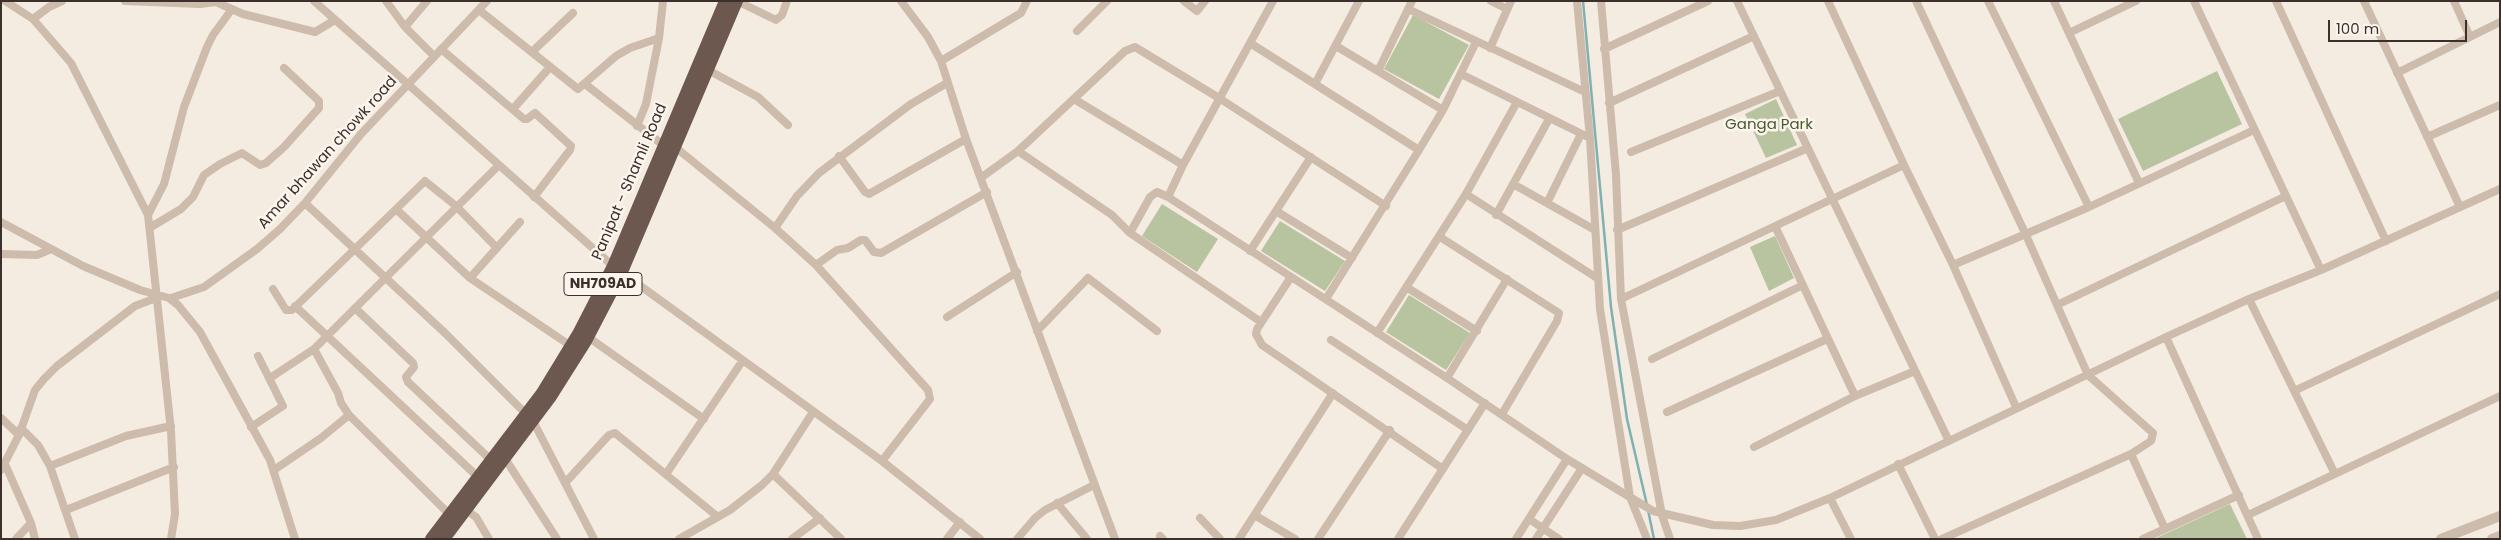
<!DOCTYPE html>
<html>
<head>
<meta charset="utf-8">
<style>
  body { margin:0 }
  #map { position:relative; width:2501px; height:540px; overflow:hidden; background:#f4ebe1; font-family:Poppins,sans-serif }
  canvas { display:block }
  .frame { position:absolute; inset:0; border:2px solid #3b302b; pointer-events:none }
  .scale { position:absolute; left:2328px; top:20px; width:139px; height:22px; box-sizing:border-box; border:2px solid #3b302b; border-top:0; padding-left:6px; font-size:15px; line-height:18px; white-space:nowrap; color:#3b302b; -webkit-text-stroke:4px #fbf5ee; paint-order:stroke }
</style>
</head>
<body>
<div id="map">
<canvas width="2501" height="540"></canvas>
<div class="frame"></div>
<div class="scale">100 m</div>
</div>
<script>
const g = document.querySelector('canvas').getContext('2d');
g.lineJoin = 'round';
function fillPath(path, color) { g.fillStyle = color; g.fill(path, 'evenodd'); }
const toPath = rows => new Path2D(rows.map(r => 'M' + r).join(''));
function trace(path, color, width, dash) { g.strokeStyle = color; g.lineWidth = width; g.lineCap = dash ? 'butt' : 'round'; g.setLineDash(dash || []); g.stroke(path); }
function label(font, color, halo, rows, align = 'center') {
  g.font = font + ' Poppins,sans-serif'; g.lineWidth = 5; g.setLineDash([]); g.textBaseline = 'middle'; g.strokeStyle = halo; g.fillStyle = color; for (const [text, x, y, turn = 0] of rows) {
    g.save(); g.translate(x, y); g.rotate((+turn || 0) * Math.PI / 180); g.textAlign = isNaN(turn) ? turn : align; if (halo) g.strokeText(text, 0, 0); g.fillText(text, 0, 0); g.restore();
  }
}
fillPath(toPath([
  [1413,15,1469,45,1439,99,1384,69],
  [2217,71,2242,124,2143,171,2118,119],
  [1776,99,1797,145,1766,158,1745,114],
  [1162,204,1218,239,1197,272,1142,236],
  [1280,221,1345,261,1325,291,1261,251],
  [1775,236,1794,278,1769,291,1750,247],
  [1409,295,1470,333,1446,370,1386,332],
  [2230,504,2247,539,2154,539]
]), '#b8c4a0');
trace(toPath([
  [1583,1,1611,307,1627,419,1647,505],
  [1648,510,1654,539]
]), '#7fb0b2', 2.5);
trace(toPath([
  [5,1,33,19,71,63,148,215,171,431,175,514,171,539],
  [125,1,200,4,216,2,243,14,315,32,335,20],
  [314,1,613,266,882,461,980,539],
  [386,1,405,27,434,56],
  [737,1,776,20,782,15,787,1],
  [901,1,928,37,941,61,966,139,1115,539],
  [1184,1,1197,11,1205,1],
  [1491,1,1507,9],
  [1577,1,1590,138,1600,309,1630,497,1647,539],
  [1601,1,1616,175,1621,299,1662,515,1670,539],
  [1737,1,1948,439],
  [1828,1,1904,165,1953,265,2016,407],
  [1916,1,2026,235,2088,375,2153,433,2151,441,2131,454,1942,539],
  [1988,1,2089,207],
  [2054,1,2139,183],
  [2194,1,2321,270],
  [2276,1,2386,241],
  [2364,1,2460,207],
  [2454,1,2470,37],
  [1408,9,1585,92],
  [479,10,578,89,616,56,630,48,659,38],
  [33,19,49,7,62,1],
  [405,27,427,1],
  [1077,31,1107,1],
  [2069,33,2136,1],
  [1250,43,1419,150],
  [1336,46,1443,110],
  [1490,48,1511,1],
  [441,49,524,119,527,119,535,113,571,146,570,150,534,197],
  [1604,49,1708,1],
  [533,51,573,13],
  [941,61,1021,13,1027,1],
  [708,70,758,97,788,125],
  [1378,71,1412,1],
  [2397,73,2500,22],
  [1461,74,1590,138],
  [585,84,663,145,675,147,775,228,816,265,928,390,930,399,882,461],
  [1315,84,1359,1],
  [1074,99,1183,165],
  [1609,103,1754,36],
  [513,109,550,67],
  [637,126,646,104,659,38,663,1],
  [2427,137,2500,105],
  [1018,151,1112,215,1130,233,1261,322],
  [1631,152,1780,91],
  [839,156,865,192,869,194,966,139],
  [982,177,1018,151,1125,51,1135,47,1219,98,1386,206],
  [1513,184,1595,230],
  [1466,194,1597,278],
  [1168,197,1183,165,1273,1],
  [305,203,445,333,533,421,594,539],
  [1547,203,1581,134],
  [397,210,470,278,571,346],
  [1276,211,1352,258],
  [148,215,164,184,184,107,207,47,213,35,232,9],
  [1496,215,1549,119],
  [1,222,83,266,140,290,169,298,178,305,200,332,270,460,295,539],
  [1775,226,1855,396],
  [151,227,181,209,193,197,204,175,220,164,242,153,260,165,266,163,284,147,319,108,319,101,284,68],
  [775,228,797,196,819,173,911,104,947,83],
  [1617,230,1808,148],
  [1130,233,1150,197,1157,192,1168,197,1447,378,1567,459,1653,511,1713,525,1740,526,1776,520,1830,498,2166,337,2249,299,2321,270,2500,189],
  [1440,237,1559,313,1557,321,1502,414],
  [1250,251,1311,157],
  [1,254,37,255,49,250],
  [816,265,837,250,848,248,861,240,865,240,874,252,881,253,987,192],
  [1953,265,2089,207,2254,130],
  [1291,277,1257,329,1256,334,1262,345,1443,469],
  [470,278,520,222],
  [1406,287,1477,331],
  [273,289,286,310,292,310,425,181,456,206,497,248],
  [171,298,204,287,257,249,280,229,305,203,361,134,487,1],
  [1326,299,1419,150,1443,110,1476,42],
  [1621,299,1904,165],
  [2249,299,2335,474],
  [2057,305,2286,196],
  [295,306,478,477],
  [355,308,413,363,414,367,406,377,408,382,491,460],
  [947,317,1017,272],
  [1037,331,1088,278,1157,331],
  [1377,333,1466,194,1517,102],
  [588,337,704,419],
  [2166,337,2258,539],
  [1331,340,1468,430],
  [314,349,338,393,341,403,349,415,449,514],
  [1652,359,1803,285],
  [270,378,314,349,499,165],
  [1447,378,1507,279],
  [2294,391,2500,294],
  [1667,412,1827,339],
  [1,418,19,435],
  [251,427,283,406,258,356],
  [21,428,38,445,50,466,75,539],
  [1754,447,1855,396,1915,371],
  [2131,454,2165,529],
  [504,457,557,539],
  [5,464,31,523,35,539],
  [1898,464,1935,539],
  [50,466,126,436,171,426],
  [1,470,19,435,35,390,44,379,57,366,135,306,156,298],
  [274,470,321,438,349,415],
  [666,474,743,360],
  [773,474,841,539],
  [565,483,609,435,615,433,718,517],
  [1830,498,1851,539],
  [1057,503,1087,539],
  [463,508,476,517,489,539],
  [66,510,174,467],
  [2248,515,2500,396],
  [1256,516,1295,539],
  [1200,518,1220,539],
  [1529,519,1559,539],
  [1160,536,1163,539],
  [16,539,31,523],
  [679,539,730,510,762,485,773,474,813,412],
  [792,539,820,518],
  [947,539,960,522],
  [1017,539,1035,518,1045,510,1094,485],
  [1239,539,1333,393],
  [1318,539,1390,430],
  [1398,539,1485,403],
  [1516,539,1567,459],
  [1536,539,1582,468],
  [2143,539,2239,495]
]), '#cdbbac', 8);
trace(toPath([
  [2441,539,2500,516],
  [2492,539,2500,536]
]), '#cdbbac', 10);
trace(toPath([
  [431,539,542,393,578,334,613,266,725,1],
  [444,539,550,398,586,341,622,272,737,1]
]), '#6c584f', 12);
for (const [x, y, w] of [
  [603,284,78]
]) { const box = new Path2D(); box.roundRect(x - w / 2, y - 11.5, w, 23, 4); g.fillStyle = '#fbf5ee'; g.fill(box); trace(box, '#3b302b', 1); }
label('bold 14px', '#3b302b', null, [
  ["NH709AD",603,284]
]);
label('15px', '#4a5a2e', '#fbf5ee', [
  ["Ganga Park",1769,125]
]);
label('15px', '#3b302b', '#fbf5ee', [
  ["Amar bhawan chowk road",328,153,-48],
  ["Panipat - Shamli Road",630,182,-67]
]);
</script>
</body>
</html>
